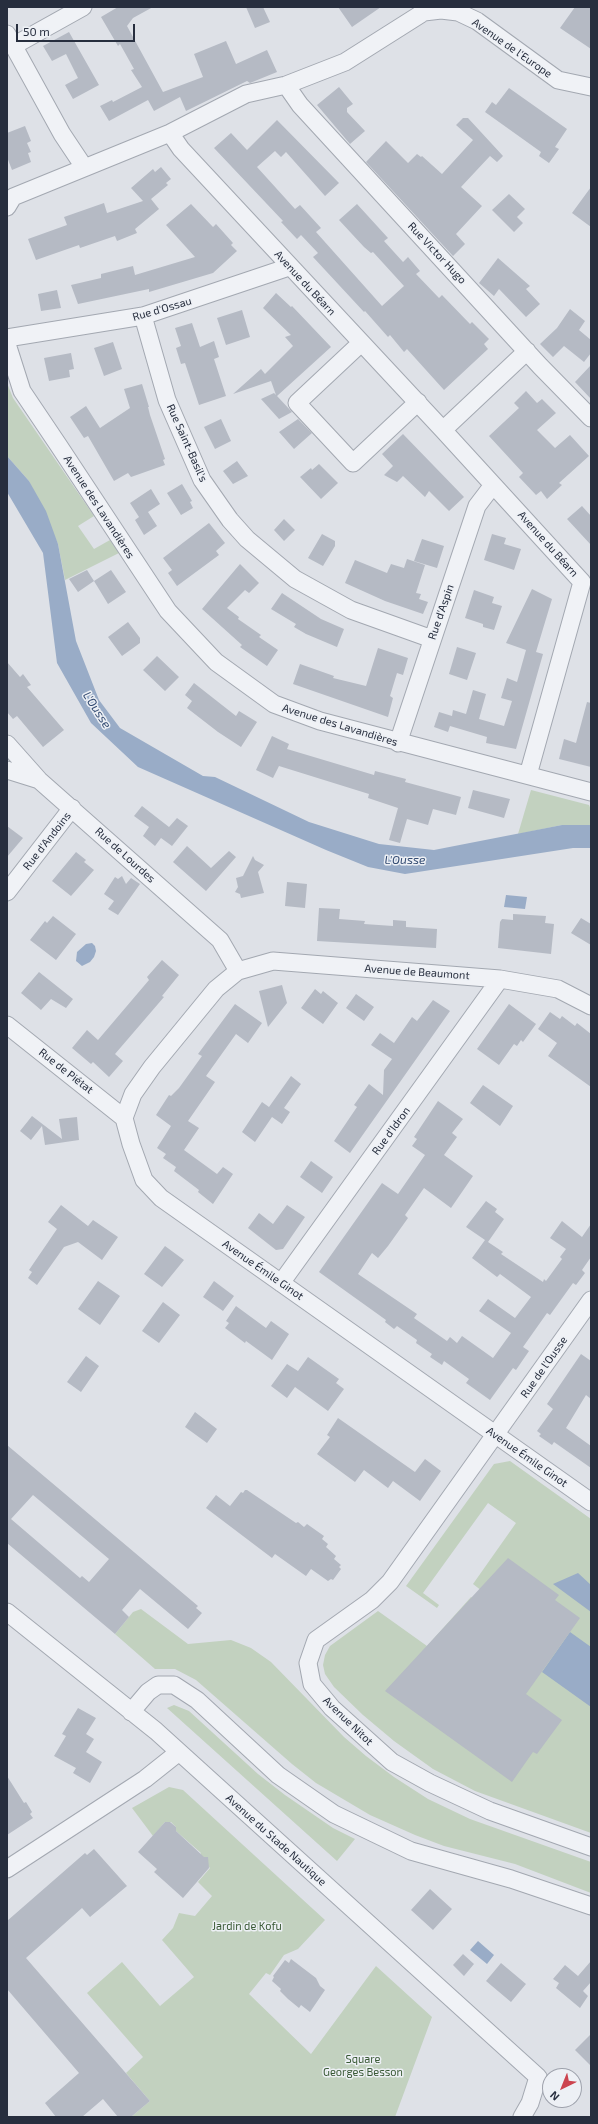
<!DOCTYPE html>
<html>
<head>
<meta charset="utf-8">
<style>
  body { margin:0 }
  #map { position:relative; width:598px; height:2124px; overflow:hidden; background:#dee1e7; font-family:"Exo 2",sans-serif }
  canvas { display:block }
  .frame { position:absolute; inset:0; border:8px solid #272e3e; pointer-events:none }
  .north { position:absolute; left:542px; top:2068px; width:40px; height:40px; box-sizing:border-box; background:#edf0f5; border:1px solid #9ea2ac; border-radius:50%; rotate:223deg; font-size:11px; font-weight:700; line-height:16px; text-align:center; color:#272e3e }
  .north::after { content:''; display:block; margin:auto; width:14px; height:18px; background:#cc444f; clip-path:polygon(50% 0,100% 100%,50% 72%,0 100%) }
  .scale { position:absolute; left:16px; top:24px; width:119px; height:18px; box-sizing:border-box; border:2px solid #272e3e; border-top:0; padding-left:5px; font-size:12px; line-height:14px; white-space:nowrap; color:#272e3e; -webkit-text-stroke:3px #edf0f5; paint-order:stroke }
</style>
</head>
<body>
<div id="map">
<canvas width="598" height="2124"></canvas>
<div class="frame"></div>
<div class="north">N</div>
<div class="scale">50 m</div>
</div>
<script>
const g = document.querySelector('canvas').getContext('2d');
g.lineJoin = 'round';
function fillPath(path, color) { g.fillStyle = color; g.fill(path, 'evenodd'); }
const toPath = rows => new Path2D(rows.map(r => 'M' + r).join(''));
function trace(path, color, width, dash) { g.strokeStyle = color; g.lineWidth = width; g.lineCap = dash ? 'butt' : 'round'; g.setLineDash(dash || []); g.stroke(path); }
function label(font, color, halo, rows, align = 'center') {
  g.font = font + ' "Exo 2",sans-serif'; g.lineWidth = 3; g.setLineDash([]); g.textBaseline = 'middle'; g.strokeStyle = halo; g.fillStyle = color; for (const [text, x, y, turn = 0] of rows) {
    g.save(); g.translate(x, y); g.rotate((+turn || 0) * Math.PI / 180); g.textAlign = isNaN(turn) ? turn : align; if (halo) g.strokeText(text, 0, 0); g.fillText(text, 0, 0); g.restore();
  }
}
fillPath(toPath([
  [7,383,13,398,94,516,78,526,94,549,110,540,119,553,65,580,58,544,29,481,7,456],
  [531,790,589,805,591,810,591,825,562,825,518,834],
  [510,1461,591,1519,591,1833,475,1791,433,1769,394,1741,363,1715,334,1687,325,1674,323,1665,325,1655,330,1646,378,1611,427,1646,471,1597,476,1600,482,1591,473,1584,516,1523,488,1503,423,1593,439,1605,437,1608,406,1586,494,1464],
  [141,1609,188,1644,231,1640,251,1648,271,1662,344,1737,366,1756,394,1777,428,1799,470,1819,591,1862,591,1893,515,1864,444,1846,415,1835,370,1815,316,1783,292,1764,196,1680,175,1669,155,1669,115,1634,133,1612],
  [174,1705,189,1711,258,1774,285,1795,333,1828,355,1839,337,1861,167,1708],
  [169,1787,183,1790,325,1920,298,1949,284,1955,270,1975,266,1973,249,1994,311,2054,376,1966,432,2017,395,2117,131,2117,150,2101,126,2073,143,2057,87,1993,122,1962,160,2006,194,1977,162,1940,173,1928,179,1913,195,1916,212,1896,198,1882,210,1868,207,1865,208,1859,206,1857,198,1857,201,1853,176,1831,176,1827,171,1822,165,1822,153,1836,132,1808]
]), '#c2d1bf');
fillPath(toPath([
  [7,456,29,481,46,511,58,544,76,641,99,700,120,728,203,776,215,777,309,822,379,844,434,850,562,825,591,825,591,848,573,848,405,874,368,867,326,850,138,767,91,723,57,663,43,553,7,492],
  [506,895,527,897,525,909,504,907],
  [92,943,95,946,96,951,94,957,90,962,82,966,76,961,77,952,86,944],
  [578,1573,591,1585,591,1612,553,1584],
  [570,1632,591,1647,591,1707,542,1672],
  [478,1941,494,1955,487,1964,470,1950]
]), '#99acc7');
fillPath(toPath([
  [118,7,153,7,133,18,127,26,163,92,203,77,194,54,226,41,236,64,267,50,277,72,250,83,247,81,186,111,180,97,154,111,148,100,109,121,100,106,112,100,113,102,142,87,131,70,134,69,120,44,118,46,101,17],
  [246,7,263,7,270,22,255,28],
  [338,7,381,7,352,27],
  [575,7,591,7,591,49,560,28],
  [69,32,99,85,73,99,65,85,78,78,66,54,52,61,43,46],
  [339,87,353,104,347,108,347,112,365,131,350,144,317,105],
  [509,88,567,129,555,147,559,149,549,163,539,156,541,152,485,112,492,102,496,105],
  [463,118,468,118,503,156,497,162,490,156,461,187,482,206,456,234,465,244,453,256,366,162,386,141,408,163,417,154,421,157,422,156,442,174,473,140,456,125],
  [277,120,339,183,325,196,286,152,281,157,275,151,257,167,295,209,300,205,321,228,316,232,382,306,404,286,373,252,371,253,364,247,339,220,357,204,388,238,384,241,403,262,408,257,420,271,416,274,439,298,442,295,470,324,472,322,489,339,484,344,488,349,444,390,407,349,404,352,390,335,388,337,365,311,364,312,313,257,318,253,301,235,297,239,281,222,283,221,214,148,231,133,247,150],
  [25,126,31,141,27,143,31,152,28,153,31,162,12,170,7,157,7,133],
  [161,167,171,179,166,183,168,185,151,199,159,209,135,229,137,233,117,241,115,236,80,248,79,245,36,260,28,239,67,225,64,217,104,203,107,213,143,201,131,188,153,169,155,172],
  [591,187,591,227,572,213],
  [509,194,525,209,517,217,523,223,514,232,492,210],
  [191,204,213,227,216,224,233,243,231,245,237,251,213,273,149,292,149,289,78,304,71,285,101,278,101,274,133,266,135,275,195,257,166,225],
  [498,258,530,286,526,289,540,304,526,317,499,289,494,296,479,283],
  [57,290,61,308,41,311,38,294],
  [276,293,291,307,292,306,331,347,277,396,292,412,279,419,261,399,274,393,276,395,271,381,233,394,261,369,265,374,293,346,285,337,291,335,263,308],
  [570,309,585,321,579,330,591,340,591,353,584,362,564,346,553,357,540,344,557,328],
  [242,310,250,337,226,345,217,318],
  [192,323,200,347,214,341,219,357,214,359,226,396,199,405,185,363,181,364,176,348,181,346,175,328],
  [113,342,122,369,104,376,94,348],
  [71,353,74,369,69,370,70,377,49,381,44,358],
  [591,365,591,399,575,382],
  [142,384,149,407,148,407,150,415,165,459,163,460,165,465,131,477,128,473,114,481,88,436,84,438,70,417,86,406,100,428,130,408,124,389],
  [526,391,537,403,542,399,556,413,537,430,555,448,570,435,589,456,559,483,562,485,547,499,541,491,536,495,519,477,523,473,489,436,519,408,514,403],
  [221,419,231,441,215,449,204,427],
  [298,419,312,433,294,449,279,432],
  [403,434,464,497,449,511,429,491,425,497,403,476,397,482,384,475,393,466,382,454],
  [237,461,248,476,233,484,223,471],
  [319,464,338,483,321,499,300,477,311,468,312,470],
  [182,484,192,501,190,502,193,508,181,515,167,493],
  [151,489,160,504,148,512,157,526,144,535,135,520,139,517,130,503],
  [582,506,591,516,591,545,567,519],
  [284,519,295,530,284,541,274,530],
  [209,523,225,543,216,551,219,555,177,586,168,573,172,570,163,558],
  [322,534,335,541,335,546,323,566,308,558],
  [492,534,506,538,504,544,521,549,514,570,484,560],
  [422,539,444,546,437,568,414,561],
  [407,559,425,565,416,593,421,594,419,599,428,602,423,614,385,601,345,583,355,560,387,573,391,564,404,568],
  [240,564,259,583,249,593,245,590,227,608,239,617,238,619,261,635,259,637,278,650,267,666,240,647,242,645,202,609],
  [87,570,94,581,78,592,69,579],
  [111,570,126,592,108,604,94,581],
  [532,589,552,599,536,652,543,654,516,749,486,743,487,737,450,726,448,732,434,727,439,712,452,716,453,710,466,714,473,690,486,694,479,719,504,726,512,701,501,698,507,678,517,682,526,650,506,643],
  [474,590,494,597,492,603,502,606,494,630,483,627,483,624,465,618],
  [282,593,321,619,344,629,337,647,306,634,294,627,296,624,271,609],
  [128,622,140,638,140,643,122,656,108,637],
  [457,647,476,653,467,680,449,674],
  [378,648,408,658,403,675,397,673,390,696,393,698,388,717,293,684,300,664,334,676,333,678,366,686],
  [157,656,179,677,165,691,143,670],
  [7,662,20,677,23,674,31,685,27,687,64,730,43,747,17,716,13,719,7,712],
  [194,683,236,716,239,711,257,722,241,747,218,732,187,708,192,701,185,695],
  [587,702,591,703,591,767,559,759,564,739,576,743],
  [272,736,289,744,287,749,374,775,375,771,406,779,405,782,461,797,456,815,433,809,428,825,407,819,400,843,389,840,398,808,368,798,369,794,279,766,273,778,256,770],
  [473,790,510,799,504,818,468,808],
  [142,806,169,827,177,818,188,826,172,846,161,838,155,846,143,836,149,827,134,816],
  [7,826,23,838,7,857],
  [187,846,211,868,229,851,236,857,206,891,173,862],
  [76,852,86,860,84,862,94,870,71,896,52,881],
  [253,856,255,860,264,865,258,872,264,893,241,898,240,894,235,892,238,887,236,878,243,876],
  [122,876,126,884,131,878,140,884,118,915,108,909,114,901,104,894,115,877,118,879],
  [287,882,307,884,305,908,285,906],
  [319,908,340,909,339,919,365,921,364,924,393,926,393,920,406,921,406,927,437,929,436,948,317,941],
  [513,914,546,916,545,923,554,924,551,954,498,948,500,922,502,919,513,920],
  [53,916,76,934,56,960,30,940,45,921,47,923],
  [581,918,591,924,591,945,571,933],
  [162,960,179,975,162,996,164,997,115,1054,123,1061,109,1077,93,1062,91,1064,72,1048,87,1030,98,1040,149,980,147,977],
  [39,972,73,999,66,1008,51,999,41,1010,21,993],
  [282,985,287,1003,268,1027,259,991],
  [315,989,321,994,323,991,338,1003,323,1024,301,1008],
  [356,994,374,1007,364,1021,346,1008],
  [433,1000,450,1011,350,1153,334,1141,357,1107,354,1105,369,1084,383,1095,384,1070,392,1059,371,1045,380,1033,394,1043,412,1017,417,1021],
  [235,1004,262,1023,248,1043,236,1034,206,1076,215,1082,188,1121,199,1128,184,1150,217,1174,223,1167,233,1174,213,1204,198,1192,199,1190,174,1171,176,1167,163,1158,166,1154,157,1148,171,1126,156,1115,169,1095,171,1096,179,1088,202,1056,198,1054],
  [509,1004,536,1024,523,1042,521,1040,517,1046,514,1044,499,1065,477,1049],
  [550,1012,560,1019,562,1016,575,1026,577,1023,591,1034,591,1087,548,1056,557,1043,538,1029],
  [291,1076,301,1084,284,1108,290,1112,282,1124,272,1117,255,1142,242,1132,262,1102,269,1107],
  [483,1085,513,1106,500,1126,470,1103],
  [438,1101,463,1119,452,1133,457,1137,444,1155,473,1176,451,1208,424,1188,405,1215,408,1218,388,1246,378,1258,372,1253,358,1274,417,1314,414,1318,447,1341,450,1337,457,1343,462,1336,493,1358,511,1333,479,1311,488,1299,515,1318,531,1297,500,1274,497,1277,472,1258,485,1240,466,1227,486,1201,497,1209,495,1212,504,1219,488,1242,503,1252,501,1254,543,1282,544,1279,546,1281,562,1259,560,1257,566,1249,550,1238,562,1221,582,1237,591,1224,591,1257,582,1270,585,1273,576,1285,573,1283,550,1315,547,1313,523,1347,529,1351,516,1370,513,1368,490,1400,466,1383,469,1379,444,1361,442,1365,430,1357,432,1354,416,1343,417,1340,397,1326,394,1329,385,1322,386,1320,319,1272,382,1183,398,1194,425,1155,412,1146,417,1139,414,1137],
  [32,1116,62,1139,59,1119,77,1117,79,1140,45,1145,42,1126,31,1140,20,1131],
  [311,1161,333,1177,322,1193,300,1177],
  [61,1205,88,1226,93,1220,118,1237,102,1260,78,1242,64,1247,37,1285,28,1278,32,1272,29,1270,57,1229,48,1222],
  [287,1205,305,1217,283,1249,276,1250,248,1228,259,1213,273,1224],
  [165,1246,184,1260,162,1287,144,1274],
  [98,1281,120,1296,100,1325,78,1309],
  [214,1281,234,1296,223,1311,203,1297],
  [163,1302,180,1315,159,1343,142,1331],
  [236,1306,266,1328,271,1321,289,1334,272,1360,246,1341,245,1343,225,1328,229,1323,226,1321],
  [581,1354,591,1361,591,1399,586,1395,566,1428,591,1446,591,1468,554,1442,552,1445,539,1436,541,1434,537,1431,553,1409,547,1404],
  [86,1356,99,1366,81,1392,67,1382],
  [308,1357,339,1379,336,1383,344,1389,328,1411,295,1387,287,1398,271,1386,287,1364,298,1371],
  [195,1412,217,1429,207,1443,185,1427],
  [338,1418,415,1472,425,1459,441,1471,420,1501,393,1481,388,1488,364,1470,355,1482,317,1454,330,1437,327,1435],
  [7,1445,198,1606,196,1608,202,1613,188,1629,140,1589,122,1610,129,1617,115,1634,7,1543],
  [33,1495,109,1559,89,1582,82,1576,80,1578,11,1519],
  [245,1490,247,1490,296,1523,298,1522,304,1527,307,1524,324,1536,322,1539,328,1544,326,1547,336,1556,334,1559,341,1565,339,1567,341,1569,333,1580,331,1579,328,1581,311,1569,306,1576,275,1554,272,1558,206,1508,216,1495,230,1506,241,1492,243,1493],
  [508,1558,559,1595,555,1600,580,1618,526,1694,562,1720,537,1754,533,1752,512,1782,385,1691],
  [78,1708,96,1718,86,1734,94,1739,86,1752,102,1762,90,1783,73,1773,76,1768,54,1756,66,1736,62,1734],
  [7,1776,24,1803,26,1802,32,1812,30,1814,33,1818,7,1835],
  [165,1822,170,1822,176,1827,176,1831,204,1857,208,1857,209,1868,183,1898,154,1872,157,1869,138,1852],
  [94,1849,127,1886,90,1917,82,1908,26,1958,150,2101,131,2117,118,2117,103,2099,82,2117,56,2117,45,2103,79,2073,7,1989,7,1921,85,1853,87,1855],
  [430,1889,452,1909,433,1930,411,1910],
  [463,1954,474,1964,464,1976,453,1965],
  [291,1959,316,1978,320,1986,325,1990,310,2012,301,2005,299,2008,288,1999,280,1991,281,1989,272,1981,274,1977,273,1976,285,1960,289,1963],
  [591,1961,591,1982,583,1991,588,1996,580,2008,556,1988,559,1983,553,1979,565,1965,578,1976],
  [501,1963,526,1984,511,2002,486,1981],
  [591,2034,591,2066,575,2050]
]), '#b5bac4');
const minor = toPath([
  [7,34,62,134,84,167],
  [13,46,83,7],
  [286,85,300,105,540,366,591,418],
  [170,133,181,149,443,430,582,582,528,775],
  [7,207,13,197,170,133,246,94,286,85,345,62,424,12,441,10,458,12,477,21,558,80,591,87],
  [143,316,167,400,202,480,230,520,247,539,295,579,351,610,432,639],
  [7,338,143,316,289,267],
  [361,343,297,403,353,463,418,402],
  [7,344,22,391,59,446,168,611,216,662,274,704,320,721,591,792],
  [443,430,527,351],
  [398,743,477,506,493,485],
  [7,744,39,780,220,940,238,971],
  [7,770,39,780],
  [7,892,72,808],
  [591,1006,558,989,500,979,273,961,238,971,216,989,152,1067,133,1094,124,1118,131,1144,144,1180,161,1198,591,1502],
  [7,1025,124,1118],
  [281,1283,500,979],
  [591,1300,390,1582,372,1600,316,1640,308,1663,312,1684,332,1708,392,1762,430,1783,490,1811,591,1847],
  [7,1612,156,1731,538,2077,530,2103,522,2117],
  [131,1712,148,1692,158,1685,174,1685,197,1700,278,1775,334,1814,411,1851,511,1879,591,1906],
  [7,1869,145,1779,179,1752]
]);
trace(minor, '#a3a8b1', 19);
trace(minor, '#f0f2f6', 17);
label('11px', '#272e3e', '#edf0f5', [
  ["Avenue de l'Europe",512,48,35],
  ["Rue Victor Hugo",437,253,47],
  ["Avenue du Béarn",305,283,47],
  ["Rue d'Ossau",162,309,-16],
  ["Rue Saint-Basil's",187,443,66],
  ["Avenue des Lavandières",99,507,57],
  ["Avenue du Béarn",548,544,48],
  ["Rue d'Aspin",441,612,-71],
  ["Avenue des Lavandières",340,725,17],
  ["Rue d'Andoins",47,841,-52],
  ["Rue de Lourdes",125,855,42],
  ["Avenue de Beaumont",417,972,4],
  ["Rue de Piétat",66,1071,38],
  ["Rue d'Idron",391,1131,-54],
  ["Avenue Émile Ginot",263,1270,35],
  ["Rue de l'Ousse",544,1367,-55],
  ["Avenue Émile Ginot",527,1457,35],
  ["Avenue Nitot",348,1721,44],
  ["Avenue du Stade Nautique",276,1840,42]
]);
label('11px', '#395935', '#edf0f5', [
  ["Jardin de Kofu",247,1926],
  ["Square",363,2059],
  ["Georges Besson",363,2072]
]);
label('italic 12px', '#324a71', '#edf0f5', [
  ["L'Ousse",97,710,57],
  ["L'Ousse",405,860]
]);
</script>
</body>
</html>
